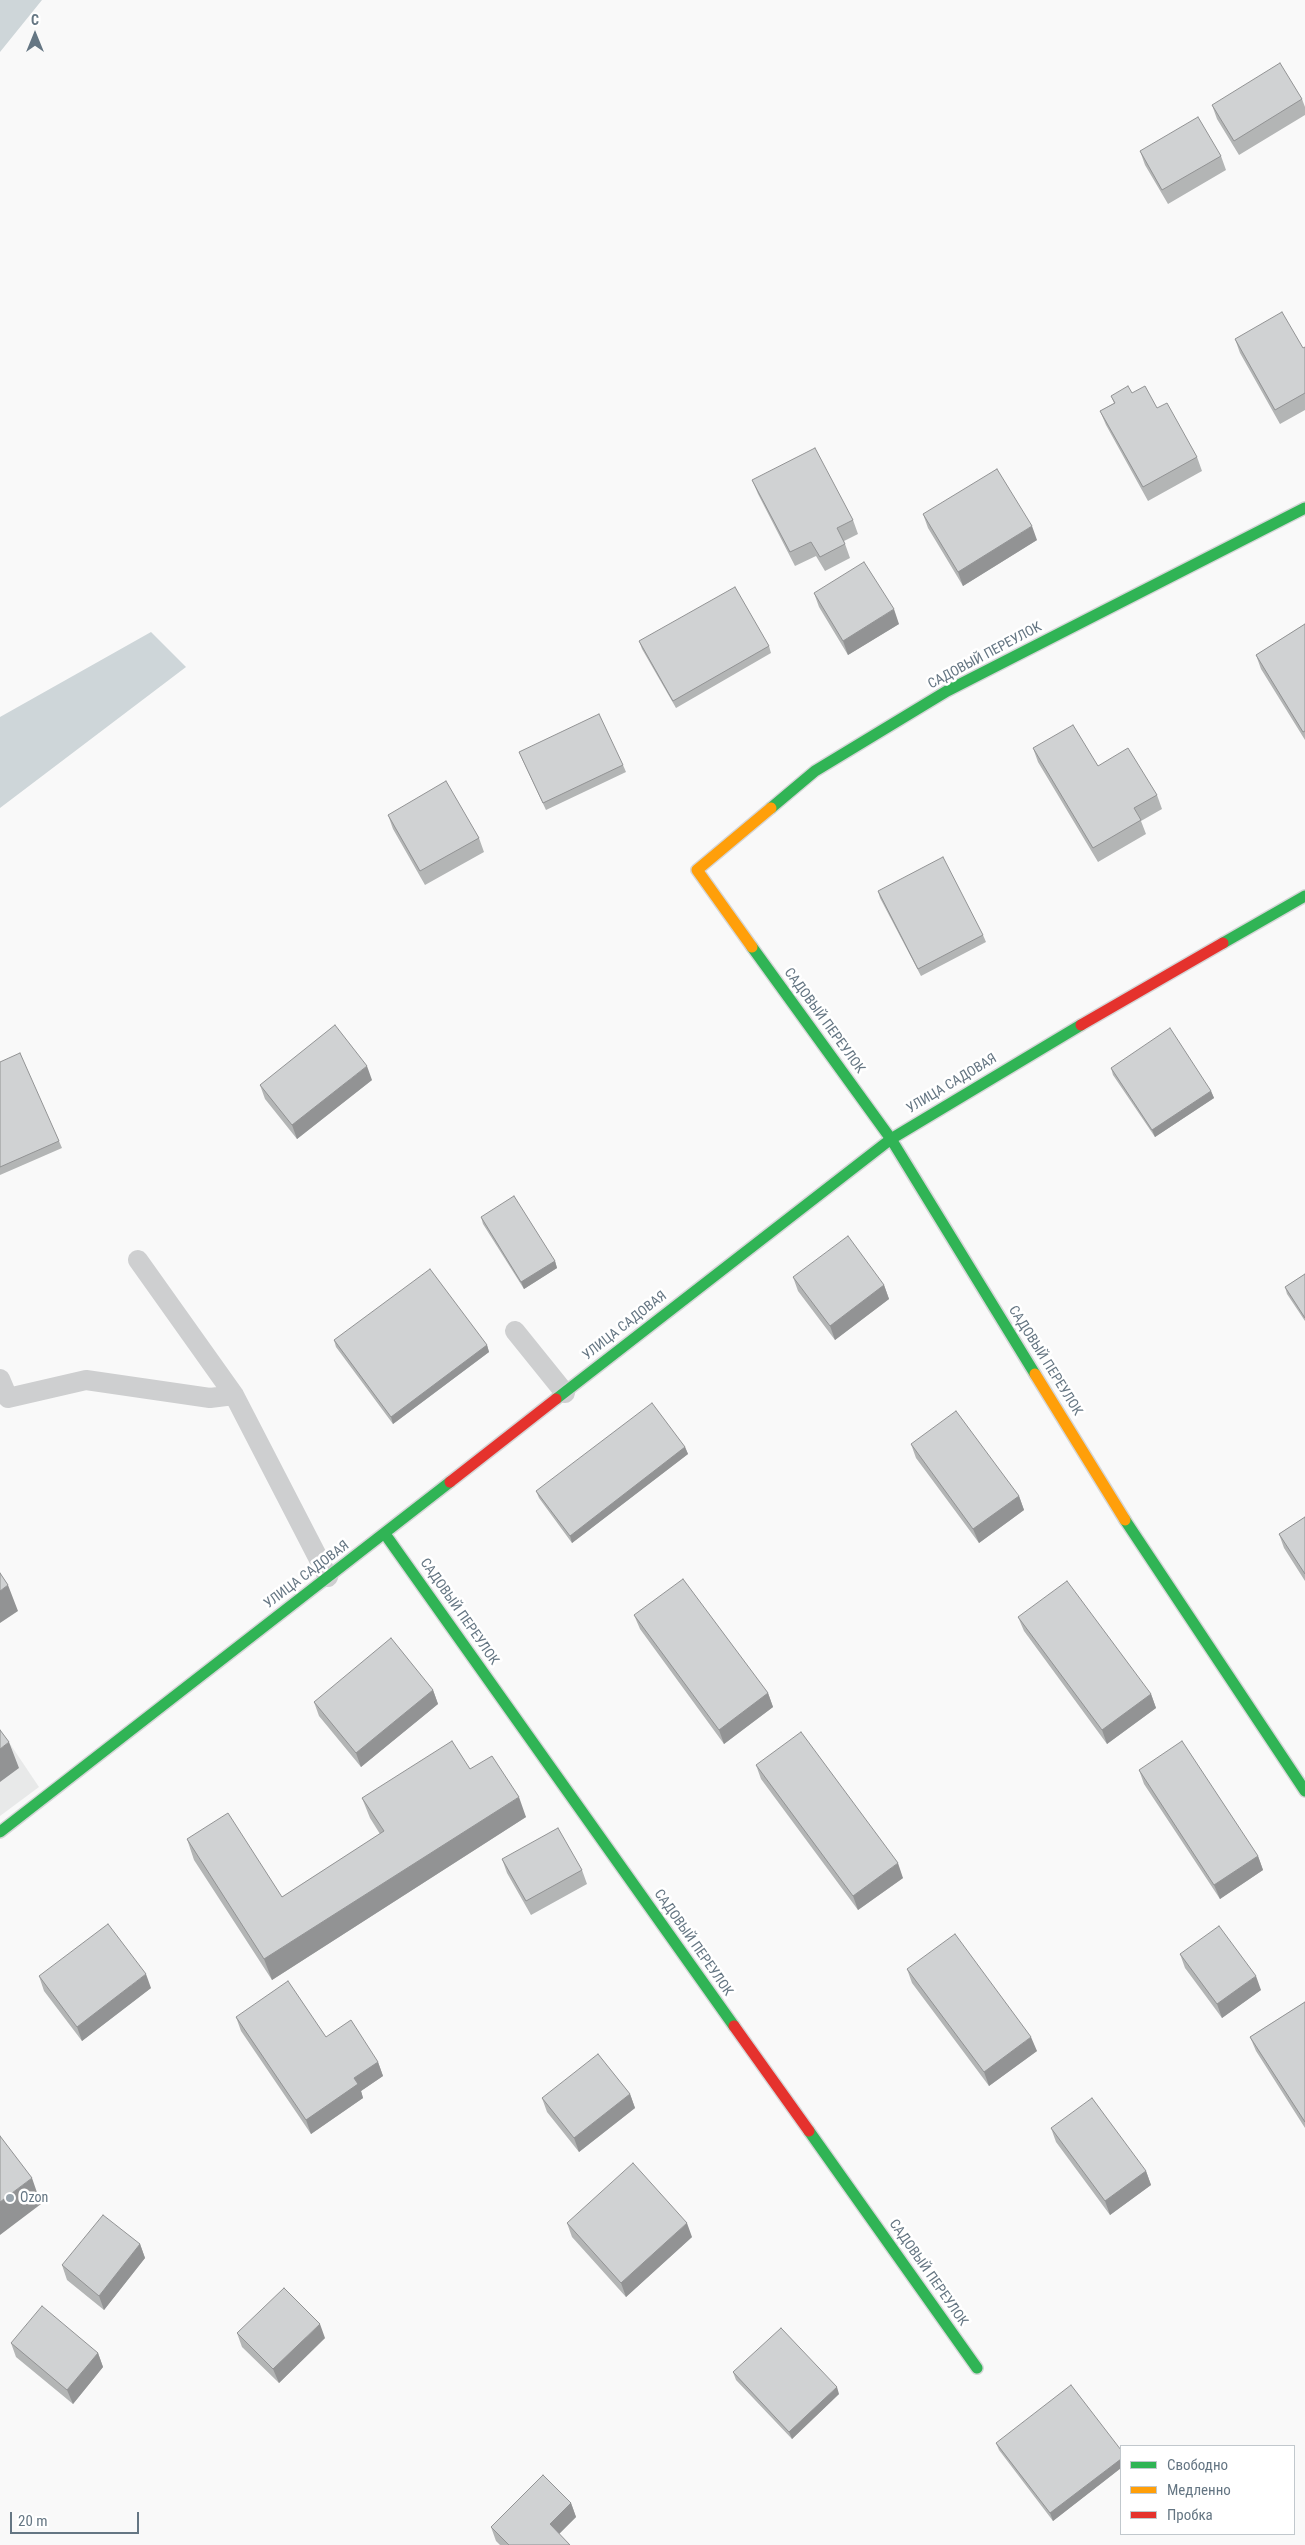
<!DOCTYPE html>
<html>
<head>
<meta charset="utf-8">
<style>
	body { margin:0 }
	#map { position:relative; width:1305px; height:2545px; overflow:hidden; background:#f9f9f9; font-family:"Roboto Condensed",sans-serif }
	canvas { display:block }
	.legend { position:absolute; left:1120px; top:2445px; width:175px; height:90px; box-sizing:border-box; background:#fff; border:1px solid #c1c8cd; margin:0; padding:6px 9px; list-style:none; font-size:15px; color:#657683 }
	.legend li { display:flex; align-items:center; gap:10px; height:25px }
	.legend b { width:25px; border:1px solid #c1c8cd }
	.north { position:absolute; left:10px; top:10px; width:50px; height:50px; -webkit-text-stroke:4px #fff; paint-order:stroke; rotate:0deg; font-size:14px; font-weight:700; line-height:20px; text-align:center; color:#657683 }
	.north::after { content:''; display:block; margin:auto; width:18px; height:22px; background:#657683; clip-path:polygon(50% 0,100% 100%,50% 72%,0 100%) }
	.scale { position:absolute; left:10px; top:2512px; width:129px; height:22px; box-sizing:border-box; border:2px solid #657683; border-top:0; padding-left:6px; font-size:15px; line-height:18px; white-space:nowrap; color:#657683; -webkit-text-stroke:4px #fff; paint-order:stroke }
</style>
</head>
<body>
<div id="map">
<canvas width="1305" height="2545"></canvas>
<ul class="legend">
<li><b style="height:6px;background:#30b455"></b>Свободно</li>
<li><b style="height:6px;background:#ff9f0a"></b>Медленно</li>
<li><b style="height:6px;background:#e5322d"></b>Пробка</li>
</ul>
<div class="north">С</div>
<div class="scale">20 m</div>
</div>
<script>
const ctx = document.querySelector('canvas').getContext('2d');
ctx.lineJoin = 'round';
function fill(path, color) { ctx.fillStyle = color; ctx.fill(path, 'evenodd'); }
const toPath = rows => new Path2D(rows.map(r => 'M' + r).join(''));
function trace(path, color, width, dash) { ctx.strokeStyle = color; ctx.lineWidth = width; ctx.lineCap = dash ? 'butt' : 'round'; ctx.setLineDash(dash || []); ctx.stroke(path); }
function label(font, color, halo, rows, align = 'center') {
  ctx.font = font + ' "Roboto Condensed",sans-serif'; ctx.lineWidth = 5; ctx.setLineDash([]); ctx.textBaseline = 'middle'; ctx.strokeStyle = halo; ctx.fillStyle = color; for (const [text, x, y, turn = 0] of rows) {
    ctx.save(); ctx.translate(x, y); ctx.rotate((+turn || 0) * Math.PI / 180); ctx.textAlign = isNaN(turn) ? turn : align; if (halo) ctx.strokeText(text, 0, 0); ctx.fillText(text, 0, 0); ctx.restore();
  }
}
fill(toPath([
	[0,1729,39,1787,0,1816]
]), '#e8e9e9');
fill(toPath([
	[0,0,42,0,0,52],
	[151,632,186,667,0,808,0,717]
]), '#ced6d9');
const fast = toPath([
	[771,808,815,771,947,691,1305,508],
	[1223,943,1305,896],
	[752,947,891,1139,1035,1374],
	[556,1399,891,1139,1081,1025],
	[1125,1520,1305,1791],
	[385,1534,734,2026],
	[0,1832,450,1482],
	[809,2131,977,2368]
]);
const slow = toPath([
	[752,947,697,870,771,808],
	[1035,1374,1125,1520]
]);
const jam = toPath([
	[1081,1025,1223,943],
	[450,1482,556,1399],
	[734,2026,809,2131]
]);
trace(fast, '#d5d6d7', 14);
trace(slow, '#d5d6d7', 14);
trace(jam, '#d5d6d7', 14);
trace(toPath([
	[138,1260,234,1395,328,1577],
	[515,1331,565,1393],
	[0,1379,8,1398,86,1380,210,1398,234,1395]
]), '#cecfd0', 20);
trace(fast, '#30b455', 11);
trace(slow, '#ff9f0a', 11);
trace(jam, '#e5322d', 11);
fill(toPath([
	[1302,99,1305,107,1305,115,1239,155,1217,119,1212,105],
	[1140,151,1221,156,1226,170,1168,204,1145,165],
	[1235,339,1303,348,1305,347,1305,410,1280,424,1240,353],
	[1132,393,1157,408,1197,457,1202,471,1148,501,1106,425,1100,411,1114,403,1111,396],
	[752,480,853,520,858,534,844,541,850,558,825,571,816,556,795,566,758,494],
	[923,514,1037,540,963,586,928,528],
	[814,593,899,624,848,655,819,607],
	[1305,624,1305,740,1261,669,1256,655],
	[639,641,769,646,771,653,676,708,642,649],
	[1033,748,1098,766,1157,795,1162,809,1141,821,1146,834,1098,862,1038,762],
	[519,752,623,765,626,772,546,810,522,759],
	[388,815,479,838,484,852,425,885,393,829],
	[878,891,983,935,986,942,921,976,880,898],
	[0,1062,59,1141,62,1148,0,1175],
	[1111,1068,1211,1091,1214,1098,1155,1137,1113,1075],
	[372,1080,297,1139,265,1099,260,1085],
	[481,1217,555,1261,557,1268,524,1289,483,1224],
	[1305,1274,1305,1321,1287,1294,1285,1287],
	[793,1277,884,1285,889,1299,835,1340,798,1291],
	[334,1340,487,1345,489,1352,393,1424,336,1347],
	[911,1444,1019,1496,1024,1510,979,1543,916,1458],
	[685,1447,688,1454,572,1543,539,1498,536,1491],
	[1305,1517,1305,1581,1284,1548,1279,1534],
	[634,1615,768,1693,773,1707,724,1744,640,1629],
	[1018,1617,1151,1694,1156,1708,1107,1744,1024,1631],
	[433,1690,438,1704,361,1767,319,1716,314,1702],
	[756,1765,903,1878,858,1910,761,1779],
	[470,1769,526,1817,272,1980,194,1860,187,1839,282,1897,380,1834,370,1818,362,1798],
	[1139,1770,1258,1856,1263,1870,1220,1899,1144,1784],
	[502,1859,582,1870,587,1884,531,1915,507,1873],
	[1180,1954,1261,1990,1222,2018,1185,1968],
	[907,1969,1037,2051,989,2086,912,1983],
	[39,1976,151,1988,82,2041,44,1991],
	[1305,2002,1305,2128,1256,2051,1250,2037],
	[236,2017,326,2037,378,2062,383,2076,361,2091,363,2098,311,2134,241,2031],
	[630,2094,635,2108,579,2152,547,2112,542,2098],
	[1051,2128,1146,2171,1151,2185,1110,2215,1056,2142],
	[567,2223,692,2237,626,2297,572,2237],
	[140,2244,145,2258,104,2310,67,2280,62,2265],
	[237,2333,325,2338,279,2383,242,2347],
	[11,2343,98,2353,103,2367,73,2404,16,2357],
	[733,2372,839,2394,792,2439,736,2380],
	[996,2443,1121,2450,1121,2468,1053,2521,999,2450],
	[571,2503,576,2517,559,2534,570,2545,500,2545,496,2541,491,2527]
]), '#b3b5b5');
fill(toPath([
	[1032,526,1037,540,963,586,958,572],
	[894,609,899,624,848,655,843,641],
	[367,1066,372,1080,297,1139,292,1125],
	[1211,1091,1214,1098,1155,1137,1152,1130],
	[555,1261,557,1268,524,1289,521,1282],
	[884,1285,889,1299,835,1340,830,1326],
	[487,1345,489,1352,393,1424,391,1417],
	[685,1447,688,1454,572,1543,570,1536],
	[1019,1496,1024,1510,979,1543,973,1529],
	[8,1585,18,1611,0,1623,0,1591],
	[433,1690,438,1704,361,1767,356,1753],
	[768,1693,773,1707,724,1744,719,1730],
	[1151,1694,1156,1708,1107,1744,1102,1730],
	[9,1742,19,1768,0,1782,0,1749],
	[519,1797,526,1817,272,1980,264,1959],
	[1258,1856,1263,1870,1220,1899,1214,1885],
	[898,1863,903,1878,858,1910,853,1896],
	[146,1974,151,1988,82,2041,77,2027],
	[1256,1976,1261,1990,1222,2018,1217,2004],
	[1031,2037,1037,2051,989,2086,984,2072],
	[378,2062,383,2076,361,2091,363,2098,311,2134,306,2120,354,2078],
	[630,2094,635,2108,579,2152,574,2138],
	[1146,2171,1151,2185,1110,2215,1105,2201],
	[32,2178,41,2204,0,2235,0,2202],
	[687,2223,692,2237,626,2297,621,2283],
	[140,2244,145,2258,104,2310,99,2296],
	[320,2324,325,2338,279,2383,273,2369],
	[98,2353,103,2367,73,2404,67,2390],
	[837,2387,839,2394,792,2439,789,2432],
	[1121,2459,1121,2468,1053,2521,1050,2513],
	[571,2503,576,2517,555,2538,550,2524]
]), '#929394');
const building = toPath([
	[1280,63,1302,99,1234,141,1212,105,1280,63],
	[1198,117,1221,156,1162,190,1140,151,1198,117],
	[1282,312,1303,348,1305,347,1305,393,1275,410,1235,339,1282,312],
	[1128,386,1132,393,1145,386,1157,408,1167,403,1197,457,1143,487,1100,411,1115,403,1111,396,1128,386],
	[815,448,853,520,837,528,845,544,820,557,811,542,790,552,752,480,815,448],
	[997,469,1032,526,958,572,923,514,997,469],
	[864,562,894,609,843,641,814,593,864,562],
	[735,587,769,646,673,701,639,641,735,587],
	[1305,624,1305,731,1303,732,1256,655,1305,624],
	[599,714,623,765,543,803,519,752,599,714],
	[1073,725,1098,766,1128,748,1157,795,1134,808,1141,820,1093,848,1033,748,1073,725],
	[446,781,479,838,420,871,388,815,446,781],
	[943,857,983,935,918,969,878,891,943,857],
	[335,1025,367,1066,292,1125,260,1085,335,1025],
	[1170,1028,1211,1091,1152,1130,1111,1068,1170,1028],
	[20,1053,59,1141,0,1167,0,1062,20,1053],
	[514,1196,555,1261,521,1282,481,1217,514,1196],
	[848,1236,884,1285,830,1326,793,1277,848,1236],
	[430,1269,487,1345,391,1417,334,1340,430,1269],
	[1305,1274,1305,1318,1285,1287,1305,1274],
	[652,1403,685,1447,570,1536,536,1491,652,1403],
	[956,1411,1019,1496,973,1529,911,1444,956,1411],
	[1305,1517,1305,1574,1279,1534,1305,1517],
	[0,1573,8,1585,0,1591,0,1573],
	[683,1579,768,1693,719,1730,634,1615,683,1579],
	[1067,1581,1151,1694,1102,1730,1018,1617,1067,1581],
	[391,1638,433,1690,356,1753,314,1702,391,1638],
	[0,1730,9,1742,0,1749,0,1730],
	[801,1732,898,1863,853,1896,756,1765,801,1732],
	[452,1741,470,1769,492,1756,519,1797,264,1959,187,1839,228,1813,282,1897,384,1831,362,1798,452,1741],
	[1182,1741,1258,1856,1214,1885,1139,1770,1182,1741],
	[558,1828,582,1870,526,1901,502,1859,558,1828],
	[108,1924,146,1974,77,2027,39,1976,108,1924],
	[1219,1926,1256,1976,1217,2004,1180,1954,1219,1926],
	[955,1934,1031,2037,984,2072,907,1969,955,1934],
	[288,1981,326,2037,351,2020,378,2062,354,2078,358,2084,306,2120,236,2017,288,1981],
	[1305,2002,1305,2122,1250,2037,1305,2002],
	[598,2054,630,2094,574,2138,542,2098,598,2054],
	[1092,2098,1146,2171,1105,2201,1051,2128,1092,2098],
	[0,2136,32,2178,0,2202,0,2136],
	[633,2163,687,2223,621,2283,567,2223,633,2163],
	[103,2215,140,2244,99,2296,62,2265,103,2215],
	[284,2288,320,2324,273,2369,237,2333,284,2288],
	[42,2306,98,2353,67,2390,11,2343,42,2306],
	[781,2328,837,2387,789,2432,733,2372,781,2328],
	[1071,2385,1121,2450,1121,2459,1050,2513,996,2443,1071,2385],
	[543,2475,571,2503,550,2524,570,2545,509,2545,491,2527,543,2475]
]);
fill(building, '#d0d2d3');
trace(building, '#929394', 1);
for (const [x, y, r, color] of [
	[10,2198,5,"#99a4ac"]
]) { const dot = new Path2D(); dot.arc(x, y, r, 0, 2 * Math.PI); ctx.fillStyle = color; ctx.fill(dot); trace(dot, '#fff', 2); }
label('14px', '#657683', '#fff', [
	["САДОВЫЙ ПЕРЕУЛОК",985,656,-28],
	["САДОВЫЙ ПЕРЕУЛОК",824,1021,54],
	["УЛИЦА САДОВАЯ",952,1084,-31],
	["УЛИЦА САДОВАЯ",625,1326,-38],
	["САДОВЫЙ ПЕРЕУЛОК",1045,1361,58],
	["УЛИЦА САДОВАЯ",307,1575,-37],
	["САДОВЫЙ ПЕРЕУЛОК",459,1612,55],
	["САДОВЫЙ ПЕРЕУЛОК",693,1943,55],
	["САДОВЫЙ ПЕРЕУЛОК",928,2273,55]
]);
label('14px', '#657683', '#fff', [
	["Ozon",20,2198]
], 'left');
</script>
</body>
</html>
